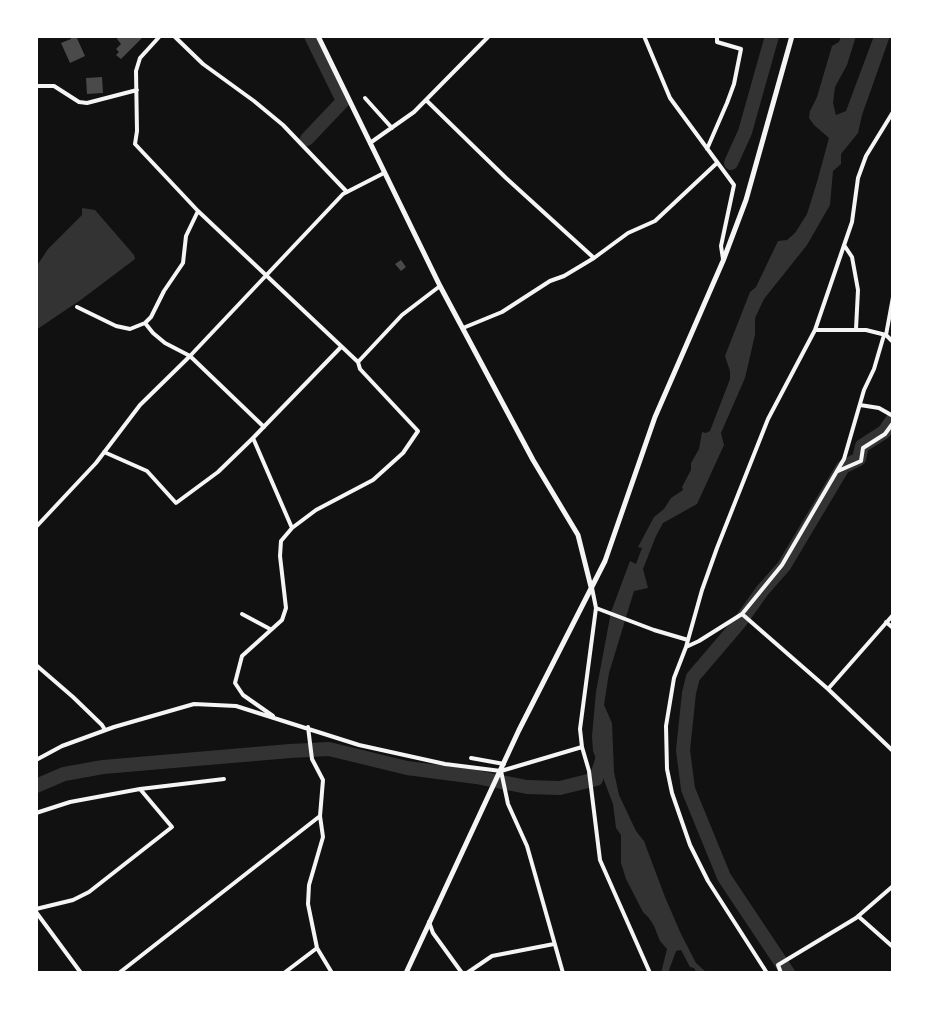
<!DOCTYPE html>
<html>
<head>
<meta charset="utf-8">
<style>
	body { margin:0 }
	#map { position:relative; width:929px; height:1009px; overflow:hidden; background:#111; font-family:"Varela Round",sans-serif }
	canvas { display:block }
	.frame { position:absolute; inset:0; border:38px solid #fff; pointer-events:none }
</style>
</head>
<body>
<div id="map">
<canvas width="929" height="1009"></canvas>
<div class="frame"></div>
</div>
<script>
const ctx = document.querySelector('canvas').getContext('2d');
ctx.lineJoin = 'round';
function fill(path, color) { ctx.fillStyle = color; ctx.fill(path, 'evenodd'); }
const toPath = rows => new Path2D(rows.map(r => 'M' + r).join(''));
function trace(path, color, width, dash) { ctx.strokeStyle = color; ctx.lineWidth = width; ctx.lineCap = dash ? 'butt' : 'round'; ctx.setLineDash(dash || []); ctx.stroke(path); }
fill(toPath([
	[841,36,856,36,847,65,835,87,833,103,836,115,846,111,874,36,890,36,862,115,858,133,841,154,841,164,833,171,830,205,807,245,764,299,755,318,755,335,745,378,721,433,724,445,697,504,663,523,656,536,643,569,648,588,634,591,609,673,604,705,612,723,614,772,619,795,636,831,644,841,665,897,681,934,696,963,707,973,697,973,694,968,690,967,681,950,676,951,668,973,661,973,667,949,660,941,654,926,649,918,643,912,626,879,621,863,621,835,616,828,613,804,593,751,592,736,596,692,611,612,630,561,636,564,642,548,638,547,654,517,664,509,671,498,683,490,682,487,691,470,691,463,699,449,702,432,706,433,710,431,730,379,730,371,725,356,750,292,756,287,778,241,787,240,795,233,807,214,817,182,829,138,814,125,809,118,810,111,817,97,832,46,839,42],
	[82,208,95,210,134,255,135,259,82,299,36,330,36,267,48,249,82,215]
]), '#333');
trace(toPath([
	[307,139,343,101,311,36],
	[731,163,745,132,772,36],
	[36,786,64,774,103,767,290,751,329,749,407,768,476,777,527,787,560,788,596,779,605,751],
	[788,973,724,877,688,789,683,750,689,693,693,677,740,622,762,591,784,566,843,467,859,459,862,446,884,432,893,419]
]), '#333', 14);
fill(toPath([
	[70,36,76,36,85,56,70,63,61,43,71,39],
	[120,36,143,37,121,59,116,55,119,52,116,49,121,44,117,39],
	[102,77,103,93,87,94,86,78],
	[401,260,406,267,401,271,395,264]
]), '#4a4a4a');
trace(toPath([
	[160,36,140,58,136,71,137,131,135,144,198,211,358,362,360,369,418,431,403,453,373,480,316,510,292,528,281,541,280,556,286,608,282,620,242,656,235,683,243,695,273,716],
	[174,36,203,64,254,101,283,125,347,192],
	[644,36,670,98,734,185,721,246,723,259],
	[36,86,54,86,79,102,87,103,137,90],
	[365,98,392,128],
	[426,100,506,178,594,258],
	[370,143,414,112,489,36],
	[707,149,727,103,734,84,741,49,717,42,717,36],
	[844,245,852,257,858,290,856,329],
	[77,307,116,326,130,329,145,323,151,317,164,291,183,263,186,236,198,211],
	[145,323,153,333,165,343,190,356,264,427],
	[463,328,502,312,550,281,564,276,594,258,628,233,655,221,717,163],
	[815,330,866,330,886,335,893,342],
	[886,335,893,297],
	[358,362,402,315,440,286],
	[860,405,879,408,893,416],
	[104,452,147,471,176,503,218,472,253,438],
	[838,471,861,461,863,448,885,434,893,423],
	[36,527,96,463,140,405,190,356,343,194,384,173],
	[292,528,253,438,341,347],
	[592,588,596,608,580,729,582,747,589,771,600,860,650,973],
	[596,608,654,630,688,640],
	[242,614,270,629],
	[742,614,828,689,893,751],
	[886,622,893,628],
	[686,647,699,641,742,614,782,565,844,459,864,390,874,369,884,335],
	[36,665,73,697,102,725,105,730],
	[828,689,893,615],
	[308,727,312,759,323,780,320,816,323,837,309,885,308,904,317,948,332,973],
	[471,758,504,764],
	[36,760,62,746,114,727,194,704,236,706,359,745,445,764,501,771,582,747],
	[501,771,508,804,527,846,563,973],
	[36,813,70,802,140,789,224,779],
	[36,909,73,900,89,892,172,827,140,789],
	[36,912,81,973],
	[858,916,893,947],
	[429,922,433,933,462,973],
	[119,973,320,816],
	[284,973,317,948],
	[467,973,492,956,554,944],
	[767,973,708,881,690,845,672,793,667,769,666,726,674,678,686,647,702,590,717,548,768,419,815,330,852,222,858,178,866,156,893,112],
	[781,973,778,965,856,918,893,886]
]), '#f5f5f5', 4);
trace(toPath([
	[318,36,440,286,533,460,578,535,591,587],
	[406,973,519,730,605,561,655,417,723,261,746,200,792,36]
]), '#f5f5f5', 5);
</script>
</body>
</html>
